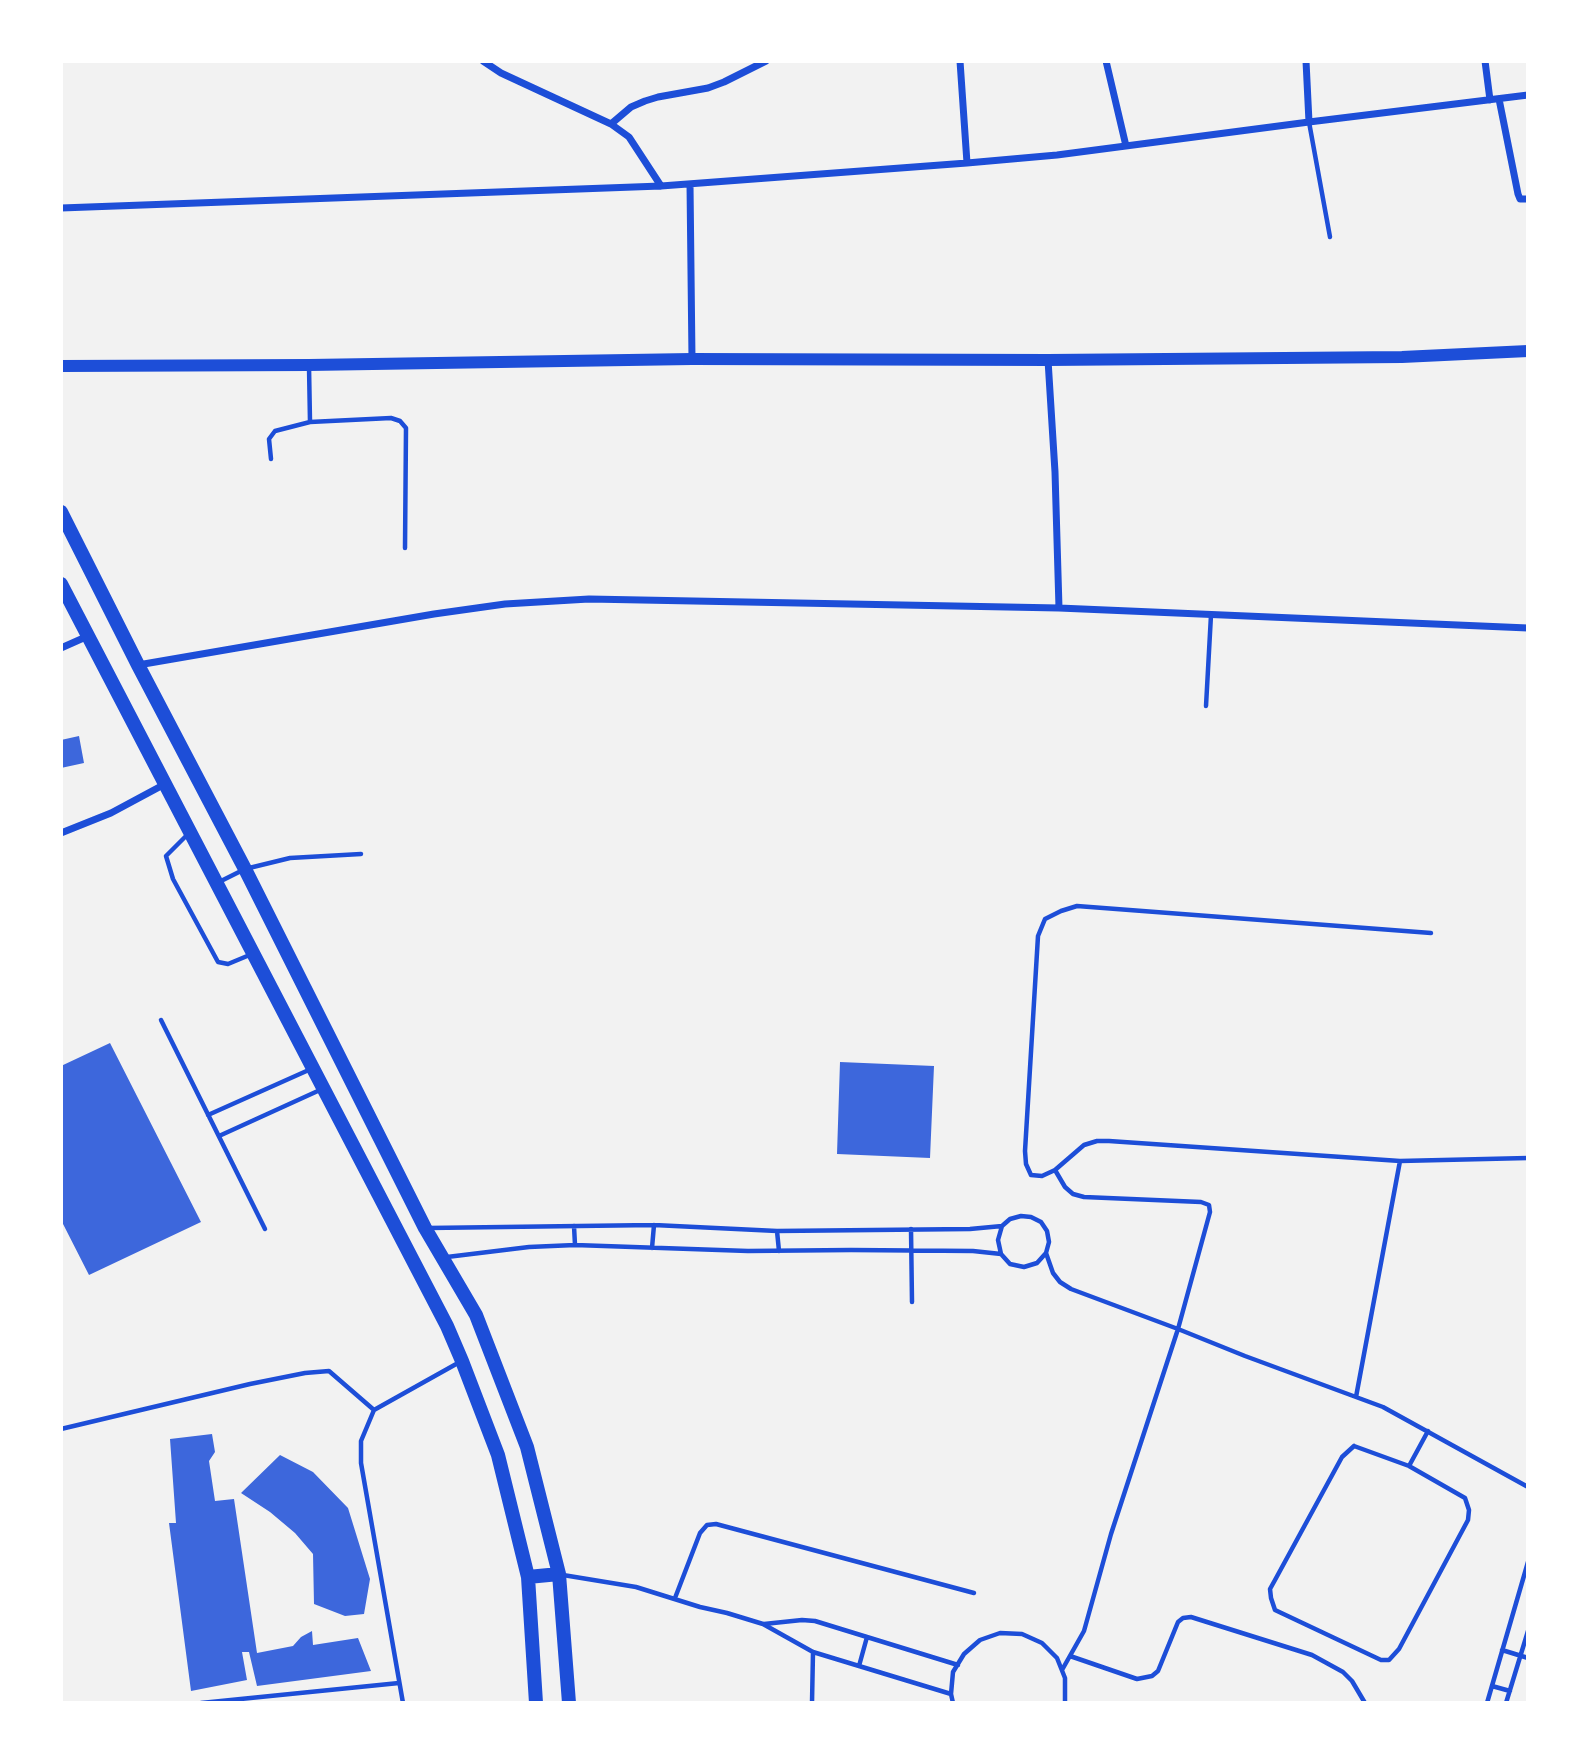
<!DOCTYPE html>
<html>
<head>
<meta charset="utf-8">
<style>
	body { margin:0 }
	#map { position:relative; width:1589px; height:1764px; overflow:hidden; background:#f2f2f2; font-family:Spectral,serif }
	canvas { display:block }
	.frame { position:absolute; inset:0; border:63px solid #fff; pointer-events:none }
</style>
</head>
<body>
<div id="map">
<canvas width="1589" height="1764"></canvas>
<div class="frame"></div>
</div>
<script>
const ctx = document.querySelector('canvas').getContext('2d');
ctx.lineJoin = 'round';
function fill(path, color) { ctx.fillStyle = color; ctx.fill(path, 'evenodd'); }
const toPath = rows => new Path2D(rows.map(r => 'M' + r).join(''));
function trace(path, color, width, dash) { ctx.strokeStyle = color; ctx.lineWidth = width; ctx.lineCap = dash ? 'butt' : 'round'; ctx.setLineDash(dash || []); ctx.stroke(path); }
fill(toPath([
	[79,736,84,763,61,768,61,740],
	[110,1043,201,1222,89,1275,61,1220,61,1066],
	[840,1062,934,1066,930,1158,837,1154],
	[212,1434,215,1452,209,1461,215,1501,234,1499,257,1653,293,1646,301,1637,312,1631,313,1645,358,1638,371,1671,257,1686,249,1652,242,1652,247,1680,191,1691,169,1523,176,1523,170,1439],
	[280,1455,313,1472,348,1508,370,1579,364,1614,345,1616,314,1604,313,1554,295,1533,270,1512,241,1493]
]), '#3d67dc');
trace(toPath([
	[1309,122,1330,237],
	[309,366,310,422,391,418,400,421,406,428,405,548],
	[271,459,269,439,275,431,310,422],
	[1206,706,1211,615],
	[189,833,166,856,173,879,218,962,228,964,252,954],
	[219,882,245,869,290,858,361,854],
	[1431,933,1077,906,1061,911,1045,919,1038,936,1025,1151,1026,1164,1031,1175,1042,1176,1055,1170,1084,1145,1097,1141,1109,1141,1400,1161,1528,1158],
	[161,1020,265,1229],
	[208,1115,311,1069],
	[219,1136,320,1090],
	[1055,1170,1065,1187,1073,1194,1084,1197,1201,1202,1209,1205,1210,1212,1178,1329,1111,1534,1084,1631,1062,1670],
	[574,1226,575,1245],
	[428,1228,654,1225,777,1231,970,1229,1002,1226,1010,1219,1021,1216,1031,1217,1041,1222,1047,1231,1049,1242,1046,1253,1037,1263,1024,1267,1010,1264,1001,1254,998,1240,1002,1226],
	[911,1229,912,1302],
	[777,1231,779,1251],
	[652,1248,654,1225],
	[1046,1253,1053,1273,1060,1282,1071,1289,1178,1329,1245,1356,1383,1407,1528,1487],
	[447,1257,529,1247,575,1245,748,1251,851,1250,973,1251,1001,1254],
	[1356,1397,1400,1161],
	[61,1429,250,1384,305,1373,329,1371,374,1410],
	[1354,1446,1409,1466,1465,1498,1469,1510,1468,1520,1399,1649,1389,1660,1381,1660,1275,1610,1271,1598,1270,1589,1275,1580,1342,1457,1354,1446],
	[1409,1466,1428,1431],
	[563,1575,636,1587,700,1607,727,1613,763,1624,813,1652,951,1694],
	[675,1598,700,1533,707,1525,716,1524,974,1593],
	[764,1624,802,1620,815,1621,958,1665],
	[1502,1650,1528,1658],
	[1070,1656,1137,1679,1152,1676,1158,1671,1178,1622,1183,1618,1191,1617,1312,1655,1343,1672,1352,1681,1365,1703],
	[859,1666,867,1637],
	[1492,1686,1510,1691],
	[201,1703,399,1683],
	[403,1703,361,1463,361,1441,374,1410,458,1363],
	[812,1703,813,1652],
	[953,1703,951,1694,953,1672,964,1654,980,1640,1000,1633,1022,1634,1042,1643,1057,1658,1065,1678,1065,1703],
	[1487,1703,1528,1562],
	[1506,1703,1528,1631]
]), '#1d4ed8', 4.5);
trace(toPath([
	[483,61,501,73,611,124,629,137,661,186],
	[960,61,967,163],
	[1106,61,1126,146],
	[1306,61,1309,122],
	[1485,61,1490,100],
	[1499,99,1518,194,1520,199,1528,199],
	[611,124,631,107,645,101,658,97,708,88,724,82,766,61],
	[690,184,692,359],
	[61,208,661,186,967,163,1057,155,1309,122,1528,95],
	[1048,360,1055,472,1059,608],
	[61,648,88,636],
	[138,665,434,614,505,604,589,599,1059,608,1528,628],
	[61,833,111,813,165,784]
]), '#1d4ed8', 7);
trace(toPath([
	[61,366,309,365,692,359,1048,360,1402,357,1528,351]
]), '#1d4ed8', 12);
trace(toPath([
	[61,512,138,665,245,869,425,1228,476,1315,527,1447,559,1574,569,1703],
	[61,584,447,1326,462,1361,498,1455,528,1577,536,1703],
	[528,1577,559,1574]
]), '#1d4ed8', 14);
</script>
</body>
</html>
